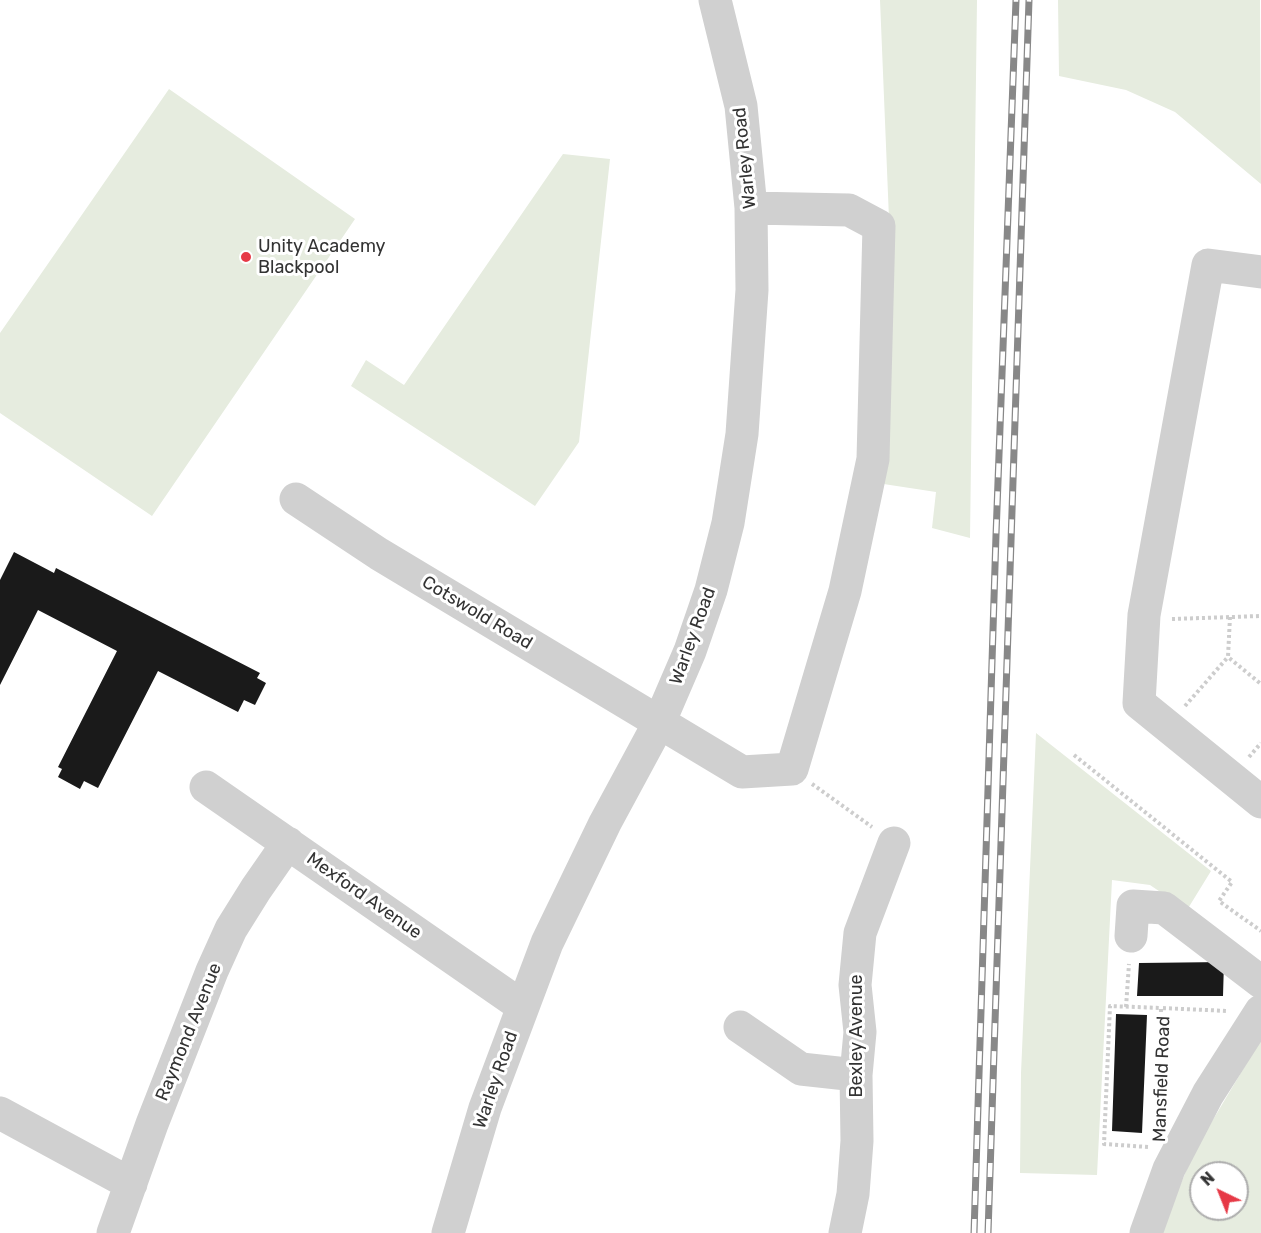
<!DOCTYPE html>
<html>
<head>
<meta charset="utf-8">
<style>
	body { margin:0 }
	#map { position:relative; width:1261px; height:1233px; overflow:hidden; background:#fff; font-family:Rubik,sans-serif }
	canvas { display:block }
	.north { position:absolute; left:1189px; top:1161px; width:60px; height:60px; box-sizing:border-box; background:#fff; border:2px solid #adadad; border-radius:50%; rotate:317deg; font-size:16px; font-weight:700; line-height:24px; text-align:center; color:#333 }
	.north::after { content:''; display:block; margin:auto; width:21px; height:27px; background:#e63946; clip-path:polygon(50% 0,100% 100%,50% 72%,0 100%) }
</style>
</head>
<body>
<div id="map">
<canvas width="1261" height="1233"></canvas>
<div class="north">N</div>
</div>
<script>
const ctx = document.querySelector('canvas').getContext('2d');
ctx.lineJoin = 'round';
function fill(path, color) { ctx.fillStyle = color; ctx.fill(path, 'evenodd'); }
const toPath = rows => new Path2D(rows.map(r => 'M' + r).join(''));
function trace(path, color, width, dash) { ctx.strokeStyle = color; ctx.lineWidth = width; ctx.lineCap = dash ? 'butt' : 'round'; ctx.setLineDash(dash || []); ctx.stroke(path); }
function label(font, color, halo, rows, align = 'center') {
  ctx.font = font + ' Rubik,sans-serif'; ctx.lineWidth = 6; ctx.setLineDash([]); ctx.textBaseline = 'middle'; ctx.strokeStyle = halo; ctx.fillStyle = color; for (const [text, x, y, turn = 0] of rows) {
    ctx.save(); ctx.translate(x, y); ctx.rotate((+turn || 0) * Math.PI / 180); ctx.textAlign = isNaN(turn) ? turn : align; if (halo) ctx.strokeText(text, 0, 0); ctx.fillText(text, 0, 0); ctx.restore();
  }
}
fill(toPath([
	[880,0,977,0,970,538,932,528,936,492,877,483,890,243],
	[1058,0,1260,0,1261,184,1175,112,1126,90,1059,76],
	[169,89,355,219,152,516,0,413,0,333],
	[563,154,610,159,579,442,535,506,351,386,366,360,404,385],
	[1036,733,1211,871,1187,910,1150,885,1112,880,1097,1175,1020,1173,1021,1073],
	[1261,1039,1261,1233,1160,1233,1195,1150],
	[1201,1173,1237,1173,1237,1209,1201,1209]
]), '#e6ecdf');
fill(toPath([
	[14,552,54,573,56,568,260,673,257,678,266,683,255,705,244,700,238,712,158,671,98,788,84,781,80,789,58,777,62,769,58,767,117,651,38,610,0,685,0,580],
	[1224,962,1223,996,1137,996,1139,963],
	[1116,1014,1147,1015,1142,1133,1112,1131]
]), '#1a1a1a');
trace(toPath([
	[1230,617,1228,657,1261,684],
	[1172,619,1261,616],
	[1185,706,1228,657],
	[1074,755,1232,882,1219,901,1261,931],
	[1249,757,1261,743],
	[812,784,872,827],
	[1126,1007,1129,964],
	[1159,1126,1161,1008,1228,1011],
	[1148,1147,1104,1144,1110,1006,1161,1008]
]), '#cdcdcd', 4, [3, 3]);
trace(toPath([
	[1261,272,1208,265,1144,615,1139,703,1261,802],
	[296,499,379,554,742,772,792,769,845,591,873,459,879,226,849,210,751,208],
	[206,787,522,1006],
	[1131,936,1133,906,1164,908,1261,982],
	[740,1027,801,1069,856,1075],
	[0,1113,131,1184],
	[113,1233,152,1124,212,971,231,929,256,889,288,843],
	[448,1233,485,1108,547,943,605,823,659,723,690,651,711,590,728,523,742,434,752,290,751,208,741,106,715,0],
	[845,1233,853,1194,857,1141,856,1075,860,1032,855,985,860,933,894,843],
	[1146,1233,1169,1169,1208,1094,1261,1011]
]), '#d0d0d0', 33);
const rail = toPath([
	[974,1233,996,535,1016,0],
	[988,1233,1029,0]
]);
trace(rail, '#888', 7);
trace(rail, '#fff', 4.5, [14]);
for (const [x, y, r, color] of [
	[246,257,6,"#e63946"]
]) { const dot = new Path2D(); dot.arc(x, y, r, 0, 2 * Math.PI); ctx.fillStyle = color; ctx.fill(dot); trace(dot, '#fff', 2); }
label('18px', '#333', '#fff', [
	["Warley Road",745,158,-96],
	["Cotswold Road",477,613,31],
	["Warley Road",693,636,-70],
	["Mexford Avenue",364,896,35],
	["Raymond Avenue",189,1032,-68],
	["Bexley Avenue",857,1036,-90],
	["Mansfield Road",1162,1079,-88],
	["Warley Road",496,1080,-71]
]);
label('18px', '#333', '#fff', [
	["Unity Academy",258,247],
	["Blackpool",258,268]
], 'left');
</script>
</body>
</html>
